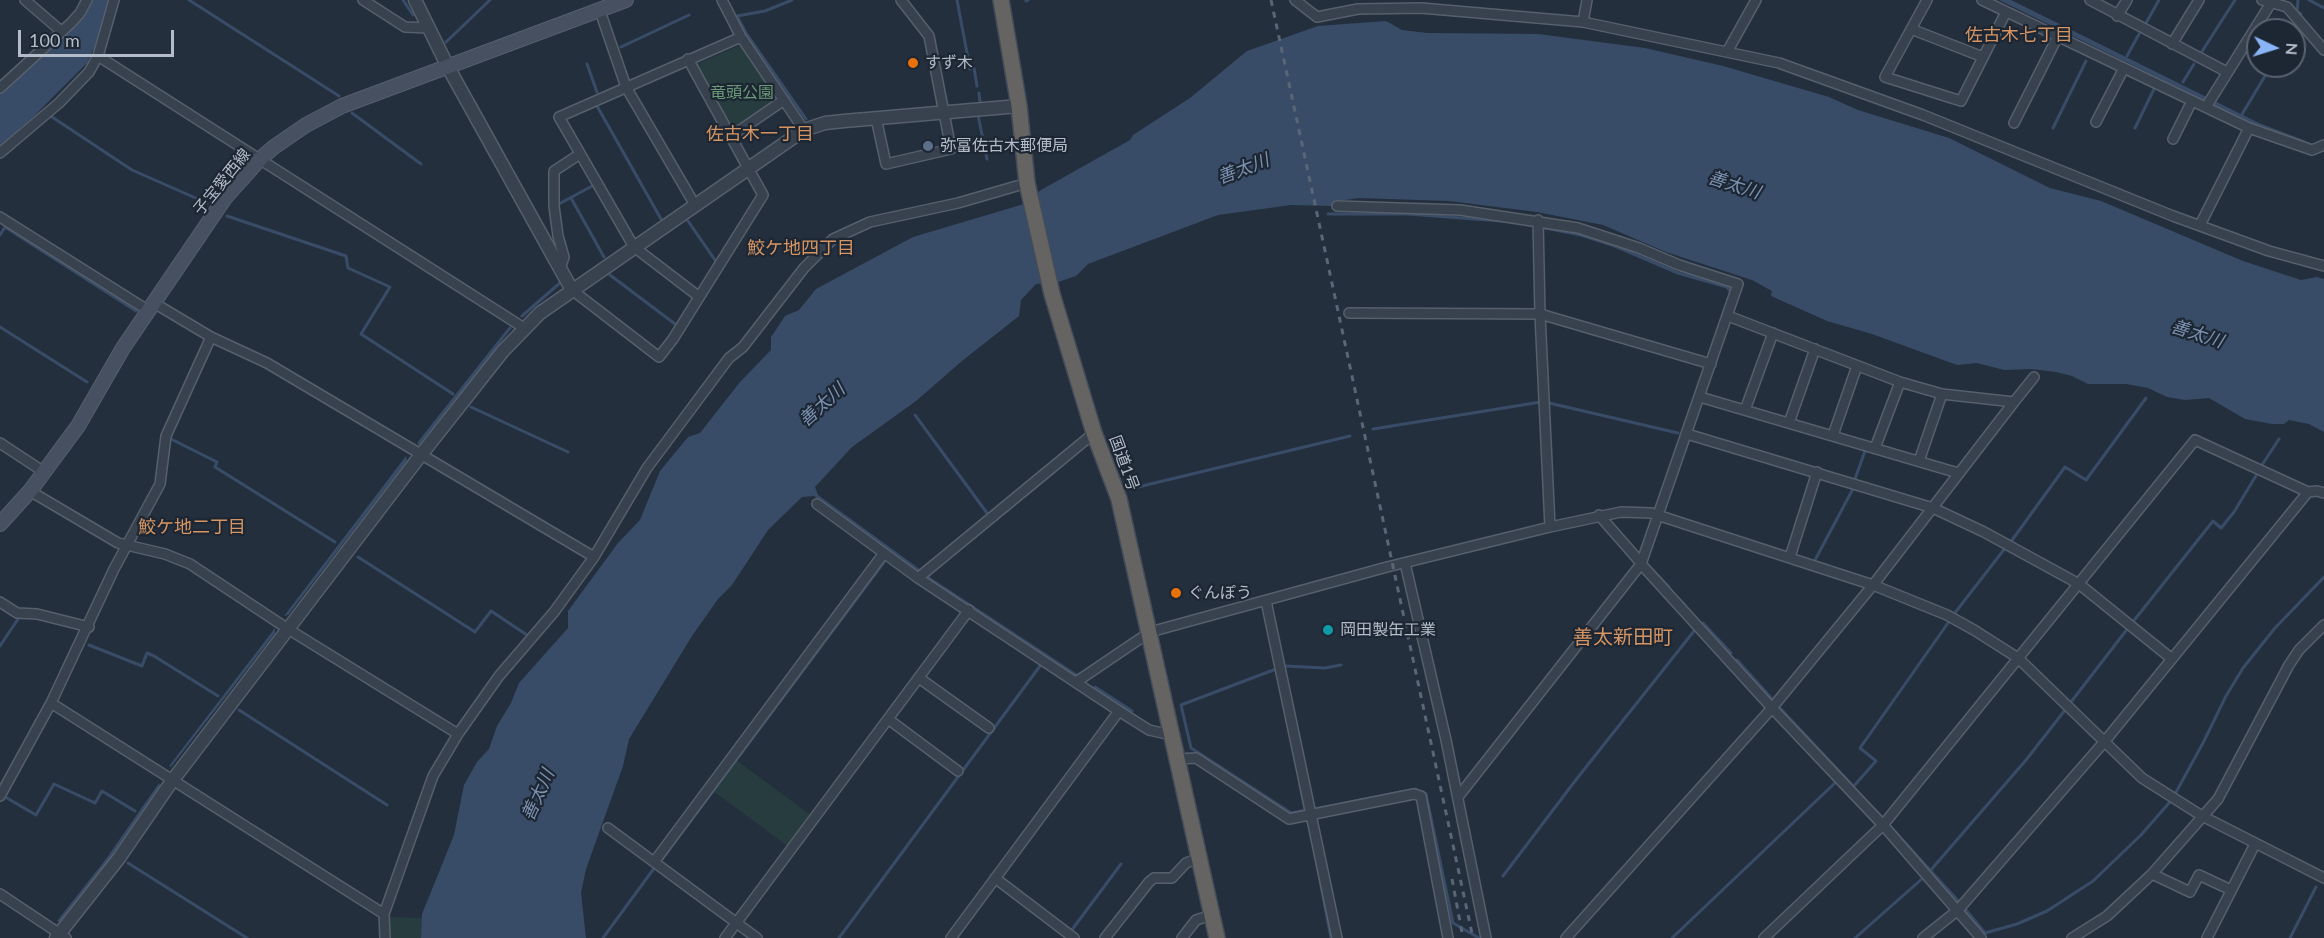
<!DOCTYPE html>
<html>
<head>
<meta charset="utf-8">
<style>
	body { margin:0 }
	#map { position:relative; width:2324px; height:938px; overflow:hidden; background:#242f3e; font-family:Lato,sans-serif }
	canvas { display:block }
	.north { position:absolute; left:2246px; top:18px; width:60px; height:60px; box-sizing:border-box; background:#1d2633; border:2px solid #59626f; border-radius:50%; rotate:94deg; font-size:16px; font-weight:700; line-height:24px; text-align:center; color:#b4bcc9 }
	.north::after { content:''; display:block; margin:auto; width:21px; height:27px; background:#8ab4f8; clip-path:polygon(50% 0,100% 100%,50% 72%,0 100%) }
	.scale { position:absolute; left:18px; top:30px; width:156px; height:27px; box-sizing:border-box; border:3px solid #b4bcc9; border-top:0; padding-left:8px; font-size:18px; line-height:21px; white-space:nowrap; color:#b4bcc9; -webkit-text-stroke:4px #1d2633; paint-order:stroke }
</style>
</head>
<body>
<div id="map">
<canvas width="2324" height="938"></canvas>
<div class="north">N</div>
<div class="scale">100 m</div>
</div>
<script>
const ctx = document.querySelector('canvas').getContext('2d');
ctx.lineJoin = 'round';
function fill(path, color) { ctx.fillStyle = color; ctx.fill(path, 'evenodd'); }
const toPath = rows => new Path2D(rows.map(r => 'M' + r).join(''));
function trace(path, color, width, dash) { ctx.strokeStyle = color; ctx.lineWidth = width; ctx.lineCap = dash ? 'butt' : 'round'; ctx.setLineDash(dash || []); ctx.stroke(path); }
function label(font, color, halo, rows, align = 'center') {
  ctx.font = font + ' Lato,"Noto Sans JP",sans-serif'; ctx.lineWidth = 4.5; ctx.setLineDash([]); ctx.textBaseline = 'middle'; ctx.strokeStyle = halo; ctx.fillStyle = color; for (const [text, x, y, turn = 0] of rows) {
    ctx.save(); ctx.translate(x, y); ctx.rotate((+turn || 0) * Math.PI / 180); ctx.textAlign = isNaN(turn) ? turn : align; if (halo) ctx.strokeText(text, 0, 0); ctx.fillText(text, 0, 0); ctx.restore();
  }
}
fill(toPath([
	[738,46,742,46,779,99,733,132,696,68,697,64],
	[736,760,812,816,789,847,713,791],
	[386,917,422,918,421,938,388,938]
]), '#263c3f');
fill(toPath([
	[93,0,109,0,95,46,87,63,33,117,0,146,0,94,78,23],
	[1999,0,2011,0,2259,123,2306,141,2305,144,2249,122],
	[1386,21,1402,30,1427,33,1538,34,1645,48,1723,66,1829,97,1858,110,1949,138,2050,188,2101,201,2243,261,2301,280,2317,277,2324,279,2324,432,2309,424,2289,420,2284,424,2272,424,2245,419,2209,398,2185,400,2167,397,2148,388,2126,384,2088,384,2072,376,2056,372,2031,369,2004,370,1977,363,1957,365,1872,334,1827,321,1771,296,1772,291,1752,280,1666,252,1603,225,1537,212,1449,201,1359,198,1338,201,1331,206,1291,205,1218,215,1088,264,1076,276,1058,282,1036,284,1021,300,1019,316,962,361,916,401,852,447,815,487,818,495,921,570,918,572,814,496,802,497,768,530,732,585,718,599,692,636,629,739,623,766,586,869,581,893,586,938,421,938,422,914,454,835,464,785,477,762,489,749,497,726,511,703,519,683,568,628,568,611,618,543,640,520,660,471,688,437,700,433,740,382,771,350,771,337,785,316,799,310,816,289,913,237,1024,204,1041,190,1130,140,1133,135,1190,98,1247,51,1318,26],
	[406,456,407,461,288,615,284,616],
	[275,628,275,633,171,767,169,766],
	[159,783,160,786,108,861,60,922,57,921,106,859]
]), '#394c67');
trace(toPath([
	[189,0,339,96],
	[403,0,413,15],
	[792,0,765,11,737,16,746,33,806,119],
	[957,0,970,69,974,68,977,86],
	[2298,0,2297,11,2301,14],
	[2309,0,2324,8],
	[1026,1,1028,0],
	[2146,23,2159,0],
	[2293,30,2295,27],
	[446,42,490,0],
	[621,47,689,15],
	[2201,53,2235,0],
	[2127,56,2139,34],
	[587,64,597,92],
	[2183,82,2194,64],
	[979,93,980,101],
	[597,106,661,219],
	[352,113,421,164],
	[978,115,987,159],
	[2241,116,2271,66],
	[52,117,132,170,207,203],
	[2053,128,2086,61],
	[2135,128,2154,89],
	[571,198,604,257],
	[557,205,594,185],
	[1328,214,1408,214,1501,221],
	[227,216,346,256,348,268,390,287,361,334,453,394],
	[688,221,715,260],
	[1545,228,1581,235,1615,246,1678,273,1727,287,1730,291],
	[0,235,5,227,136,311],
	[610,275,675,324],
	[522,316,561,282],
	[0,327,87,382],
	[1549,403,1678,433],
	[471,407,568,452],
	[915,415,987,513],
	[1373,429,1541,402],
	[171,439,217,462,215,467,335,542],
	[419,443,510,328],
	[2262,465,2279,439],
	[1855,479,1865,451],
	[1138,487,1350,436],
	[2010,543,2065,467,2086,480,2146,398],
	[961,548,1055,471],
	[358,557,475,632,491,611,527,635],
	[1815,560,1854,487],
	[1647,564,1669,587],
	[930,573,927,577,1076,675],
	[1676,596,1685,605],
	[1954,614,2006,547],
	[1703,623,1731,653],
	[2132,623,2213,521,2221,528,2234,512,2257,474],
	[89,645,142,666,147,653,154,656,218,696],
	[0,646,18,619],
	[1737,660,1774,701],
	[1285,666,1325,668,1341,665],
	[1095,687,1132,711],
	[2071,702,2128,628],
	[1779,707,1853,786],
	[239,710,387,805],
	[1296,764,1276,669,1181,705,1191,748,1291,813,1307,810],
	[1300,785,1305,810],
	[1853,787,1876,761,1860,748,1948,623],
	[1426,794,1453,923,1479,938],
	[2175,794,2203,743,2226,696,2243,668,2275,628,2324,577],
	[7,798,36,815,54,784,95,803,102,791,135,811],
	[1315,809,1416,789],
	[1889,825,1960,903],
	[1315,854,1331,938],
	[660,862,884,562],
	[128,863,247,938],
	[1930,871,2026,760,2065,710],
	[1503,876,1575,781,1694,631],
	[1966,910,1985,933,2017,924,2047,911,2093,881,2141,835,2169,803],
	[1071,931,1121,864],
	[603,938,655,867],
	[839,938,1040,666],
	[1672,938,1836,782],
	[1855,938,1923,878],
	[2290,938,2316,887]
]), '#394c67', 3);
const minor = toPath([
	[25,0,61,31],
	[363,0,405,27,429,28],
	[722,0,741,37,804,130],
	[1295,0,1317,17,1358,9,1421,8,1583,22,1779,63,1923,115,2173,216,2269,251,2324,266],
	[1927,0,1885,77,1961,101,2006,12],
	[1982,0,2249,128,2312,150,2324,145],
	[2090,0,2227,72],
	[2262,0,2287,7,2324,50],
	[600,11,626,87,695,205],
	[2117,16,2127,0],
	[1583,22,1587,0],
	[1911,29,1983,57],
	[2172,44,2199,0],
	[1727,52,1756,0],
	[98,56,524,328],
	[0,88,71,23,80,13,87,0],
	[2206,107,2271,3],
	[876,118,886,164,951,149,929,36,901,0],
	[2096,122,2124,68],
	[2014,123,2058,36],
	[730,137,784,100],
	[2173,139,2192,101],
	[0,153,59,103,89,72,98,56,114,0],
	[1337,206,1460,210,1578,228,1639,248,1679,265,1738,284,1641,564,1458,797],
	[0,217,149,311],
	[1538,220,1540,314,1550,527],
	[2200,225,2249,128],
	[560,269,564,257,558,236,554,206,554,171,580,154],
	[572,290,659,357,673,339,763,195,688,59],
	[698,296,634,247,559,117,741,37],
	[154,303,211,337,267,363,594,557],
	[1349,313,1540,314,1711,364],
	[1700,397,1958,473],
	[2014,402,2034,377],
	[1745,410,1773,333],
	[1789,423,1815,349],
	[1687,434,1933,508,1984,532,2079,584,2172,659],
	[1833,435,1857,366],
	[0,443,44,472],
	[1875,448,1900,382],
	[1919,461,1942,394],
	[30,491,118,543,165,554,190,564,288,629,458,734],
	[817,504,918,578,1119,711,1149,730,1171,735],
	[1599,515,1641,563],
	[1790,557,1817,472],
	[1405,563,1446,740,1486,938],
	[1641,564,1772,708,1883,825,1981,938],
	[918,578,1094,433],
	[1266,601,1337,938],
	[0,602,17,613,37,614,89,627],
	[919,678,989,728],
	[1076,682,1150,632,1387,567,1550,527,1621,512,1651,513,1873,585,1947,615,1974,630,2018,658,2142,778,2202,816,2324,878],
	[51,703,384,914],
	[888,719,958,771],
	[1176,759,1196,758,1289,819,1414,794,1421,796,1448,938],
	[0,796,51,703,114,569,160,484,166,436,211,337],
	[608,828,757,938],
	[654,862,884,553],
	[2152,874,2190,892,2199,875,2231,890],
	[995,878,1074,938],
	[0,894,66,938],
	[385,938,384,914,433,776,458,734,499,676,554,612,594,557,647,468,729,358,743,347,804,268,833,239,870,222,958,203,1027,183],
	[725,938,969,610],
	[951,938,1119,711],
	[1105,938,1149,882,1154,878,1172,878,1186,863,1199,858],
	[1182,938,1196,920,1212,915],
	[1566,938,1772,708,1873,585,2014,402,1942,394,1900,382,1728,316],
	[1764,938,1883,825,2195,440,2308,492,2317,491,2324,493],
	[1923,938,1958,910,2105,741,2308,492],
	[2072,938,2107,916,2152,874,2218,799,2289,665,2299,650,2324,625],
	[2207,938,2255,844]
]);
const tertiary = toPath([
	[415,0,448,67,572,290],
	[56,938,119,858,172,781,420,456,503,351,540,313,804,130,825,123,844,121,1019,106]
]);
const secondary = toPath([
	[0,524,30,491,78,426,123,348,225,198,260,159,274,147,306,125,342,106,626,0]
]);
const trunk = toPath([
	[1001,0,1019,106,1027,183,1052,294,1094,433,1119,499,1217,938]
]);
trace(minor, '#565f6c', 12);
trace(tertiary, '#565f6c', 15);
trace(secondary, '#565f6c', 16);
trace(trunk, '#434c59', 18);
trace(minor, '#38414e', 9);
trace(tertiary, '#38414e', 12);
trace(secondary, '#465061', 14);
trace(trunk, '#656462', 15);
trace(toPath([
	[1271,0,1473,938],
	[1452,879,1463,938]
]), '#5a6575', 3, [6, 6]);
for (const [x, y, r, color] of [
	[913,63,6,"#e8710a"],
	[928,146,6,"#5c6f8a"],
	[1176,593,6,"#e8710a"],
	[1328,630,6,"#0f9aa8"]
]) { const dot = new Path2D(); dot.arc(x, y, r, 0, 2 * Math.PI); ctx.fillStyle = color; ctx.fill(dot); trace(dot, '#1d2633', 2); }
label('16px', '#b4bcc9', '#1d2633', [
	["すず木",925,63],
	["弥富佐古木郵便局",940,146],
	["ぐんぽう",1188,593],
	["岡田製缶工業",1340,630]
], 'left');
label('16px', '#6b9a76', '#1d2633', [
	["竜頭公園",742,93]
]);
label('16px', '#b4bcc9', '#1d2633', [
	["子宝愛西線",222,182,-51],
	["国道1号",1124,463,70]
]);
label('18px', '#d59563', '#1d2633', [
	["佐古木七丁目",2019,35],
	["佐古木一丁目",760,134],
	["鮫ケ地四丁目",801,248],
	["鮫ケ地二丁目",192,527]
]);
label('italic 18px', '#7c92b1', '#1d2633', [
	["善太川",1243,169,-21],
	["善太川",1734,185,18],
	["善太川",2197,334,18],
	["善太川",822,405,-42],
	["善太川",538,795,-66]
]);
label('20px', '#d59563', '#1d2633', [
	["善太新田町",1623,638]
]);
</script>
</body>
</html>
